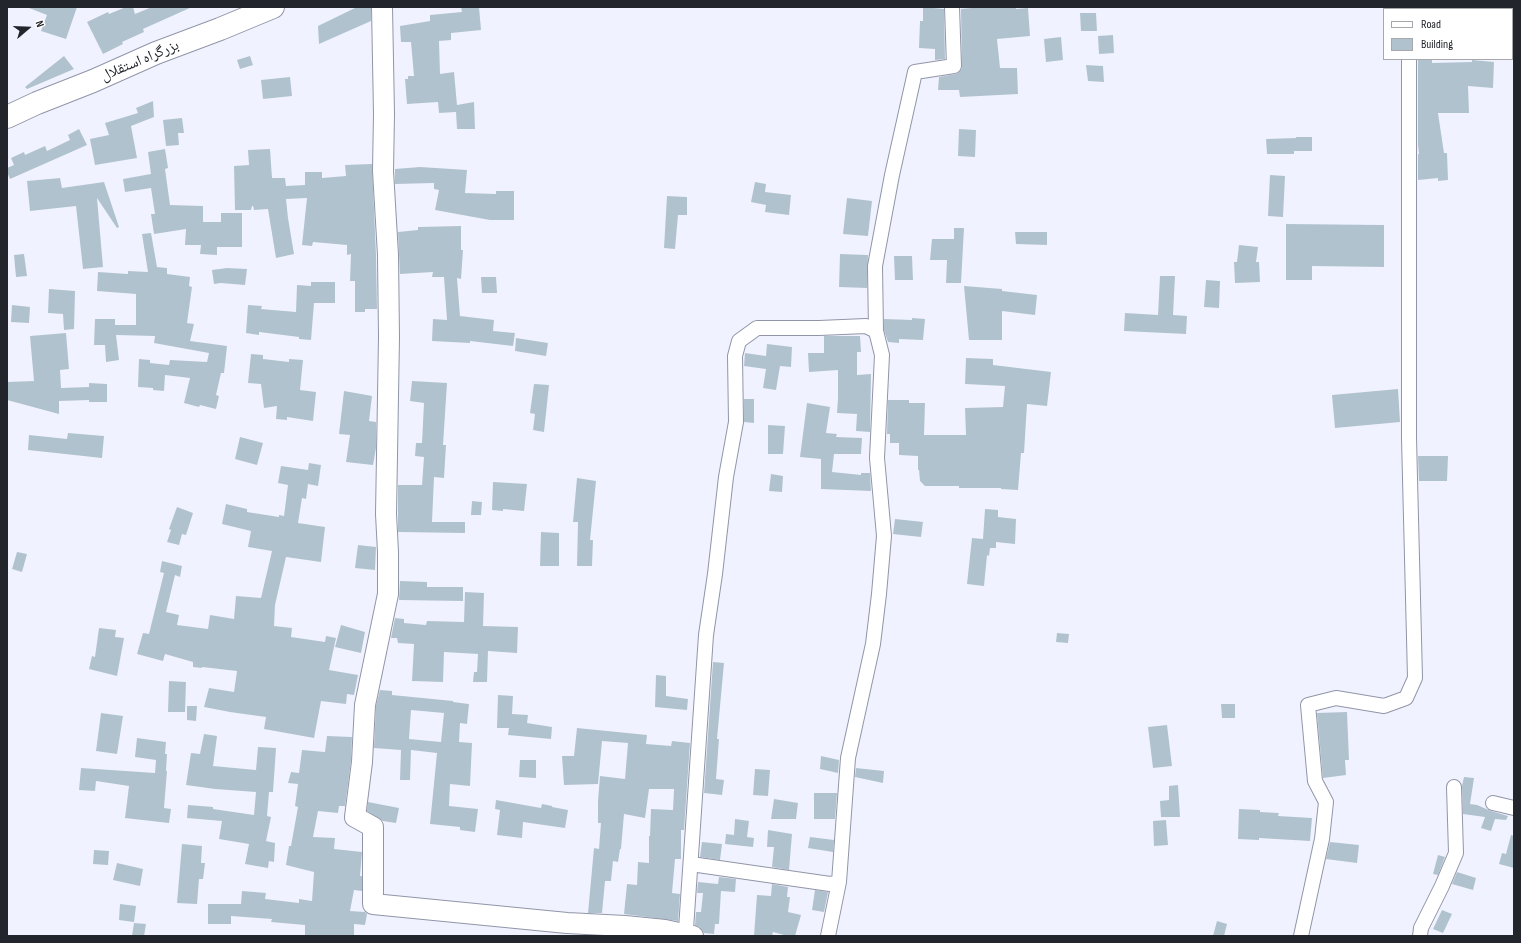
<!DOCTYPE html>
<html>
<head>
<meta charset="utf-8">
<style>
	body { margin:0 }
	#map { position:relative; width:1521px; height:943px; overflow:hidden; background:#f0f3ff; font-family:"Sofia Sans Condensed",sans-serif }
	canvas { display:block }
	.frame { position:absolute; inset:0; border:8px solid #23252c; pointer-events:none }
	.legend { position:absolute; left:1383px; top:8px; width:130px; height:52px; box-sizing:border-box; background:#fff; border:1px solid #a7a8ab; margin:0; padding:5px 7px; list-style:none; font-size:12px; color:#23252c }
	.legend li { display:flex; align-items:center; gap:8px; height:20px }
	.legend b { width:20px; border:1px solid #a7a8ab }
	.north { position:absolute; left:8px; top:8px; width:40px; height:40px; -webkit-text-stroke:3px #fff; paint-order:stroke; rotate:71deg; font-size:11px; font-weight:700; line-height:16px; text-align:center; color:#23252c }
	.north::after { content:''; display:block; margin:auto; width:14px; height:18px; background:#23252c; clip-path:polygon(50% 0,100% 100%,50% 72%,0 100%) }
</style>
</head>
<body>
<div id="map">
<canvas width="1521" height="943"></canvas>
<div class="frame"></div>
<ul class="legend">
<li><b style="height:5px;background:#fff"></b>Road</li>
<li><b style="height:11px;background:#b1c2cf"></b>Building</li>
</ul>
<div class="north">N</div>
</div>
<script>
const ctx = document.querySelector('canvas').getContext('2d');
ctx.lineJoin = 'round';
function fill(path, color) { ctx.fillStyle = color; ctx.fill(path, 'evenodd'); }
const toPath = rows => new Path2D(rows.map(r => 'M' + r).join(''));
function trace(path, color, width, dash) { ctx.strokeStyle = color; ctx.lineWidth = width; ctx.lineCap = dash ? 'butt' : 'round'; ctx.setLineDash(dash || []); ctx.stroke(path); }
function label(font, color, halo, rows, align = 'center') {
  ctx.font = font + ' "Sofia Sans Condensed","Noto Naskh Arabic",sans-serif'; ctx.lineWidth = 3.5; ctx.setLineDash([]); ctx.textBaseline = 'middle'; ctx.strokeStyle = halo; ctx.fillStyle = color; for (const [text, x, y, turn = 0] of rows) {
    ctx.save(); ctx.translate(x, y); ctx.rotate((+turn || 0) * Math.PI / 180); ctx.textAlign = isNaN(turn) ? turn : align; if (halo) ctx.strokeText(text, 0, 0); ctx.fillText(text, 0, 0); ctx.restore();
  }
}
fill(toPath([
	[29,7,77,7,66,39,41,31,47,15,29,8],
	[126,7,133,7,135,14,152,7,192,7,143,29,144,32,122,42,123,44,103,54,87,22,108,12,109,14],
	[357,7,371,7,371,21,319,44,318,26],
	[461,7,479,7,481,30,451,33,451,40,439,41,440,74,454,72,457,105,474,102,475,129,457,129,456,112,439,113,438,102,407,104,405,79,408,79,408,76,414,76,411,42,401,42,400,26,430,21,430,15,462,12],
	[923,7,944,9,945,59,935,60,935,49,919,48,920,21,923,21],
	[982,7,1016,7,1016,9,1028,8,1030,36,997,39,1000,68,1017,68,1018,94,960,97,959,90,938,90,939,77,956,74,962,69,961,9],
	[1080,13,1096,13,1097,31,1081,31],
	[1113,35,1114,53,1099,54,1098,36],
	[1061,37,1063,60,1046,62,1044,39],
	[64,56,74,69,27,89,25,87],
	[250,56,253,65,240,69,237,60],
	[1418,59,1432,59,1432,63,1472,62,1472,60,1494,62,1493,88,1468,86,1469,113,1438,113,1444,153,1447,153,1448,180,1438,181,1438,178,1418,180,1418,154,1419,154,1418,145],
	[1086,65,1103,66,1104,82,1088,81],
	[290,77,292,96,263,99,261,80],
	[153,101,154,117,131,126,137,158,95,165,90,139,109,135,105,123,138,113,136,108],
	[182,118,184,133,178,133,179,145,166,146,163,120],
	[79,129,87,145,10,179,7,172,7,168,14,165,11,158,24,152,25,155,45,146,47,151,70,140,68,135],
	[959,129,976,130,975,157,958,156],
	[1296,137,1312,137,1312,151,1294,151,1294,154,1267,154,1266,139,1296,138],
	[165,149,168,168,165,169,170,205,203,206,203,222,221,222,221,213,242,213,242,247,217,247,217,255,200,254,201,245,185,245,186,229,154,234,151,214,155,214,151,188,125,192,123,179,151,174,148,152],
	[270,149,272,178,285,178,286,186,305,185,305,172,322,172,322,178,346,176,345,165,372,164,376,255,377,309,365,309,365,312,355,312,355,281,350,281,351,254,347,255,347,245,313,242,312,246,302,245,307,198,286,199,288,218,294,254,276,258,268,209,254,210,253,206,252,206,251,210,235,210,234,166,249,165,248,150],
	[420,167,467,170,465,193,496,194,496,191,514,191,514,220,490,220,435,210,439,190,434,189,434,183,395,184,395,169],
	[1270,175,1285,176,1283,217,1268,216],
	[60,178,62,188,104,182,119,227,117,228,97,198,103,267,83,269,76,206,30,211,27,181],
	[755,182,766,184,765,192,791,195,789,215,765,212,766,205,751,202],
	[667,196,687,197,687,215,678,215,675,249,664,248],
	[847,198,872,201,868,236,843,234],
	[1286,224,1384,225,1384,267,1312,266,1312,280,1286,280],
	[461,226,461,250,463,250,461,279,457,278,460,316,494,320,493,331,515,333,513,346,470,341,470,343,432,341,433,319,447,320,444,277,432,277,433,272,400,274,398,232,418,230,418,227],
	[954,228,964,228,961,283,946,283,947,260,930,260,932,239,954,239],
	[1015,232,1047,232,1047,245,1016,244],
	[151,233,157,267,167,268,167,274,190,277,189,286,192,287,187,323,194,324,190,341,227,346,224,373,221,373,216,395,219,396,216,409,200,405,199,407,184,403,190,378,165,375,164,391,153,390,153,388,138,387,139,359,150,360,150,363,169,365,170,360,207,362,209,353,154,343,155,336,116,335,119,360,106,362,105,345,94,345,95,319,115,319,115,325,136,325,136,294,97,291,98,272,128,274,128,271,148,272,142,234],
	[1239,245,1258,247,1256,262,1259,262,1260,282,1235,283,1234,262,1237,262],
	[24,254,27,276,16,277,14,255],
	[840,254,868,255,867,288,839,287],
	[894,256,912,256,913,280,895,280],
	[227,268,247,269,245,285,221,283,214,284,212,270],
	[1160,276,1175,276,1173,315,1187,316,1186,334,1124,331,1125,313,1158,315],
	[481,277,496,277,497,293,482,293],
	[1206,280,1220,281,1219,308,1204,307],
	[311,282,335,282,335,303,314,303,311,340,299,339,299,337,259,332,259,335,246,333,248,305,262,306,261,309,296,312,297,285,311,286],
	[964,286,1002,289,1002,291,1037,295,1035,315,1002,311,1002,340,969,340],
	[49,289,75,291,74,329,64,330,63,314,48,313],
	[12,305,30,307,29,323,11,322],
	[912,318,925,319,923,340,899,339,899,343,888,342,884,330,884,319,912,320],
	[66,333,69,369,60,370,61,388,89,387,89,383,107,384,107,402,89,402,89,400,59,401,59,414,7,400,7,382,34,381,30,336],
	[824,336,860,336,861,352,857,352,857,375,871,374,870,432,856,431,857,414,837,413,838,398,838,370,809,372,808,353,824,353],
	[516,338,548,343,546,356,515,351],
	[767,344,792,347,791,367,780,366,776,390,763,388,766,369,744,366,745,353,766,356],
	[251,354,263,355,263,359,289,362,289,359,303,360,300,390,316,392,313,421,287,417,287,420,276,419,277,406,264,408,261,384,248,383],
	[966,358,993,359,993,365,1051,372,1047,406,1027,404,1024,453,1021,453,1018,490,1001,489,1001,488,959,488,959,486,925,486,920,481,919,470,918,470,918,456,899,455,899,443,890,443,890,434,887,434,888,400,909,400,909,403,925,403,924,435,966,435,965,408,1003,407,1005,386,965,384],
	[412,381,447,383,443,445,446,445,444,478,434,477,432,522,465,522,465,533,398,532,398,485,422,485,424,457,415,456,416,443,422,443,424,403,410,401],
	[534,384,549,385,544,432,533,430,535,414,530,413],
	[1398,389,1400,422,1335,428,1332,395],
	[344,391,372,396,369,421,376,422,376,448,373,465,346,462,350,435,339,434],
	[744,399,754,399,754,423,744,422],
	[807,403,830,407,826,433,837,434,836,437,862,438,861,454,834,454,832,472,861,475,861,473,870,473,871,491,821,489,821,459,800,457],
	[768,425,785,426,783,454,768,454],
	[68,433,104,436,102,458,28,450,29,435,67,439],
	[240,437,263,443,257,465,235,459],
	[1418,456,1448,456,1447,481,1419,481],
	[309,463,321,465,318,486,308,484,306,499,302,498,298,523,325,527,321,562,286,557,275,605,274,626,292,628,291,637,325,642,326,636,336,638,329,670,358,675,354,695,347,694,346,704,321,701,314,738,264,729,266,717,230,712,204,707,209,688,234,692,237,671,202,667,202,668,193,667,193,662,165,654,163,661,137,654,143,633,149,634,164,573,160,572,162,561,182,566,180,577,175,575,166,612,179,615,177,625,208,629,210,615,234,619,236,596,261,598,272,551,248,547,251,531,222,524,226,504,247,509,247,512,279,517,279,515,284,516,288,485,278,483,281,466,308,470],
	[771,474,783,476,782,492,769,491],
	[577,478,596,481,590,540,593,540,592,566,577,566,578,522,573,522],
	[493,482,527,484,524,511,503,509,503,511,492,510],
	[472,501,482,502,481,515,471,515],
	[177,507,193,513,186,535,182,534,179,545,167,542,171,530,169,529],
	[985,509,998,510,998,517,1016,519,1015,544,996,542,996,548,990,548,989,556,987,555,984,586,967,584,972,538,983,539],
	[895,519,923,522,921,537,893,534],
	[541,532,559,533,559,566,540,566],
	[358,545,376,547,375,570,355,568],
	[17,552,27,554,22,572,12,569],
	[400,581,427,582,427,587,463,587,463,601,399,600],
	[465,592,484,593,483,626,518,627,517,653,488,651,487,682,473,682,474,672,477,672,478,654,444,652,443,682,412,681,414,644,398,643,397,638,391,638,395,618,404,619,404,623,426,625,427,621,464,622],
	[341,625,365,632,361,653,335,647],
	[99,628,116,630,115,637,124,638,117,676,89,669,92,656,95,657],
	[1057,633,1069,634,1068,643,1056,642],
	[713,662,724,663,717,739,719,739,716,779,724,780,722,795,704,793],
	[656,675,666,676,666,696,688,699,687,710,655,707],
	[169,681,186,682,185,712,168,712],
	[380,690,392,691,392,695,453,701,453,702,469,704,467,724,460,723,459,742,472,743,470,786,450,784,449,806,478,809,475,832,460,830,460,827,430,824,437,753,411,750,410,780,400,780,401,750,374,748,376,706],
	[411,710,444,713,441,742,409,739],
	[498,695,513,696,512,714,528,715,527,723,552,727,551,739,508,735,509,728,497,728],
	[1221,704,1235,704,1235,718,1222,718],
	[187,706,197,706,196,721,187,720],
	[1347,712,1349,760,1345,760,1346,775,1323,778,1317,713],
	[101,713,123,716,117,754,96,751],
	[1167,725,1172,766,1153,768,1148,727],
	[577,728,647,735,646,744,671,746,672,741,690,743,684,830,681,830,681,859,675,859,672,893,680,894,678,921,624,914,627,884,637,885,638,862,649,863,649,836,650,836,651,809,673,810,674,789,649,789,645,818,624,814,621,849,620,849,618,862,613,861,611,881,605,881,602,913,588,913,594,848,599,849,601,823,598,823,598,801,600,776,625,779,628,743,602,741,598,784,564,785,562,756,574,756],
	[204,734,217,736,213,766,256,770,258,747,276,748,273,792,269,792,267,816,271,817,266,841,275,843,274,862,269,861,268,868,245,864,249,844,219,839,222,821,187,818,188,805,213,807,213,809,254,815,256,792,215,789,186,785,191,753,200,754],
	[327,736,352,737,351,761,345,806,339,806,338,813,318,811,313,837,335,838,334,849,362,852,360,876,362,876,362,891,354,890,350,911,365,912,367,914,365,925,354,924,354,936,305,936,305,925,271,922,272,919,231,916,231,924,208,924,208,904,241,904,242,891,266,893,265,899,299,903,299,899,312,901,314,872,286,865,289,846,291,846,298,807,295,806,298,784,288,783,291,772,299,773,302,750,325,752],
	[137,738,166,742,165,754,167,754,166,771,167,771,164,808,171,809,169,823,125,818,129,786,96,781,95,791,79,790,81,768,155,773,156,760,135,757],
	[821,756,839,760,838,773,820,769],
	[520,760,536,760,536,778,519,777],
	[856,768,884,771,883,783,855,777],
	[755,769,770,770,768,796,753,795],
	[1464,777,1474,778,1470,804,1477,805,1491,811,1508,816,1506,820,1495,819,1491,831,1481,828,1485,817,1463,814,1462,786],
	[1178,785,1180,817,1161,817,1160,801,1169,800,1169,786],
	[814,793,837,793,835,819,814,819],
	[774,799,798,803,796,819,771,819],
	[496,800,541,808,542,804,552,806,552,807,568,810,565,828,523,822,522,838,497,835,500,810,495,809],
	[368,802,399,808,396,823,383,821,367,811],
	[1239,809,1260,810,1260,812,1279,813,1278,816,1312,818,1310,841,1259,838,1259,840,1238,839],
	[735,819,749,821,747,837,754,838,753,847,725,844,726,834,734,835],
	[1166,820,1168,845,1154,846,1153,821],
	[768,830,792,834,789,870,772,867,774,847,767,847],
	[1511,835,1514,836,1514,868,1499,864,1502,853,1506,854],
	[810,837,834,840,833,852,808,848],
	[702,842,722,844,720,860,700,857],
	[1330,842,1359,845,1357,863,1326,859],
	[182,844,202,846,201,863,205,863,203,879,199,879,197,904,177,903],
	[94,850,109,851,108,865,93,864],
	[1438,855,1445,857,1438,875,1433,874],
	[117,863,143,869,140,886,113,880],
	[1457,872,1476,878,1473,890,1452,884],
	[719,877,736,879,735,892,721,891,719,924,715,924,714,934,704,933,700,927,695,925,696,912,701,912,703,893,697,893,698,882,718,884],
	[772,884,788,887,787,897,790,897,788,912,801,915,795,936,788,936,773,932,772,936,754,936,757,895,771,896],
	[815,890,828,892,824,912,812,910],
	[120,904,136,906,134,922,119,920],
	[1442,910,1452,914,1443,933,1433,929],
	[1217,921,1227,924,1224,936,1213,936],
	[134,923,146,924,144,936,132,936]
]), '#b1c2cf');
const street = toPath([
	[1410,9,1410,7],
	[1493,803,1514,808],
	[691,864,830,884,839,882],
	[693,936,686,929,706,635,715,574,726,477,736,422,735,356,739,341,757,328,819,328,866,326,876,331],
	[828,936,839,882,848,758,873,644,879,594,884,536,877,458,882,355,876,331,875,266,892,175,915,72,954,66,952,7],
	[1301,936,1322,839,1326,802,1315,781,1308,705,1336,698,1384,706,1406,698,1415,678,1409,438,1409,59],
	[1420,936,1421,928,1442,886,1456,853,1454,787]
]);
const secondary = toPath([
	[382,7,384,114,383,171,388,255,389,337,386,514,388,552,388,594,365,705,362,762,355,817,373,827,373,904,567,923,625,926,665,930,693,936]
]);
const highway = toPath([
	[7,117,37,103,93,81,156,53,220,29,273,7]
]);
trace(street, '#9195a7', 16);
trace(secondary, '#9195a7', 22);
trace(highway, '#9195a7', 24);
trace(street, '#fff', 14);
trace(secondary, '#fff', 20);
trace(highway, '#fff', 22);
label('15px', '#23252c', '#fff', [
	["بزرگراه استقلال",140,61,-23]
]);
</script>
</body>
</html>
